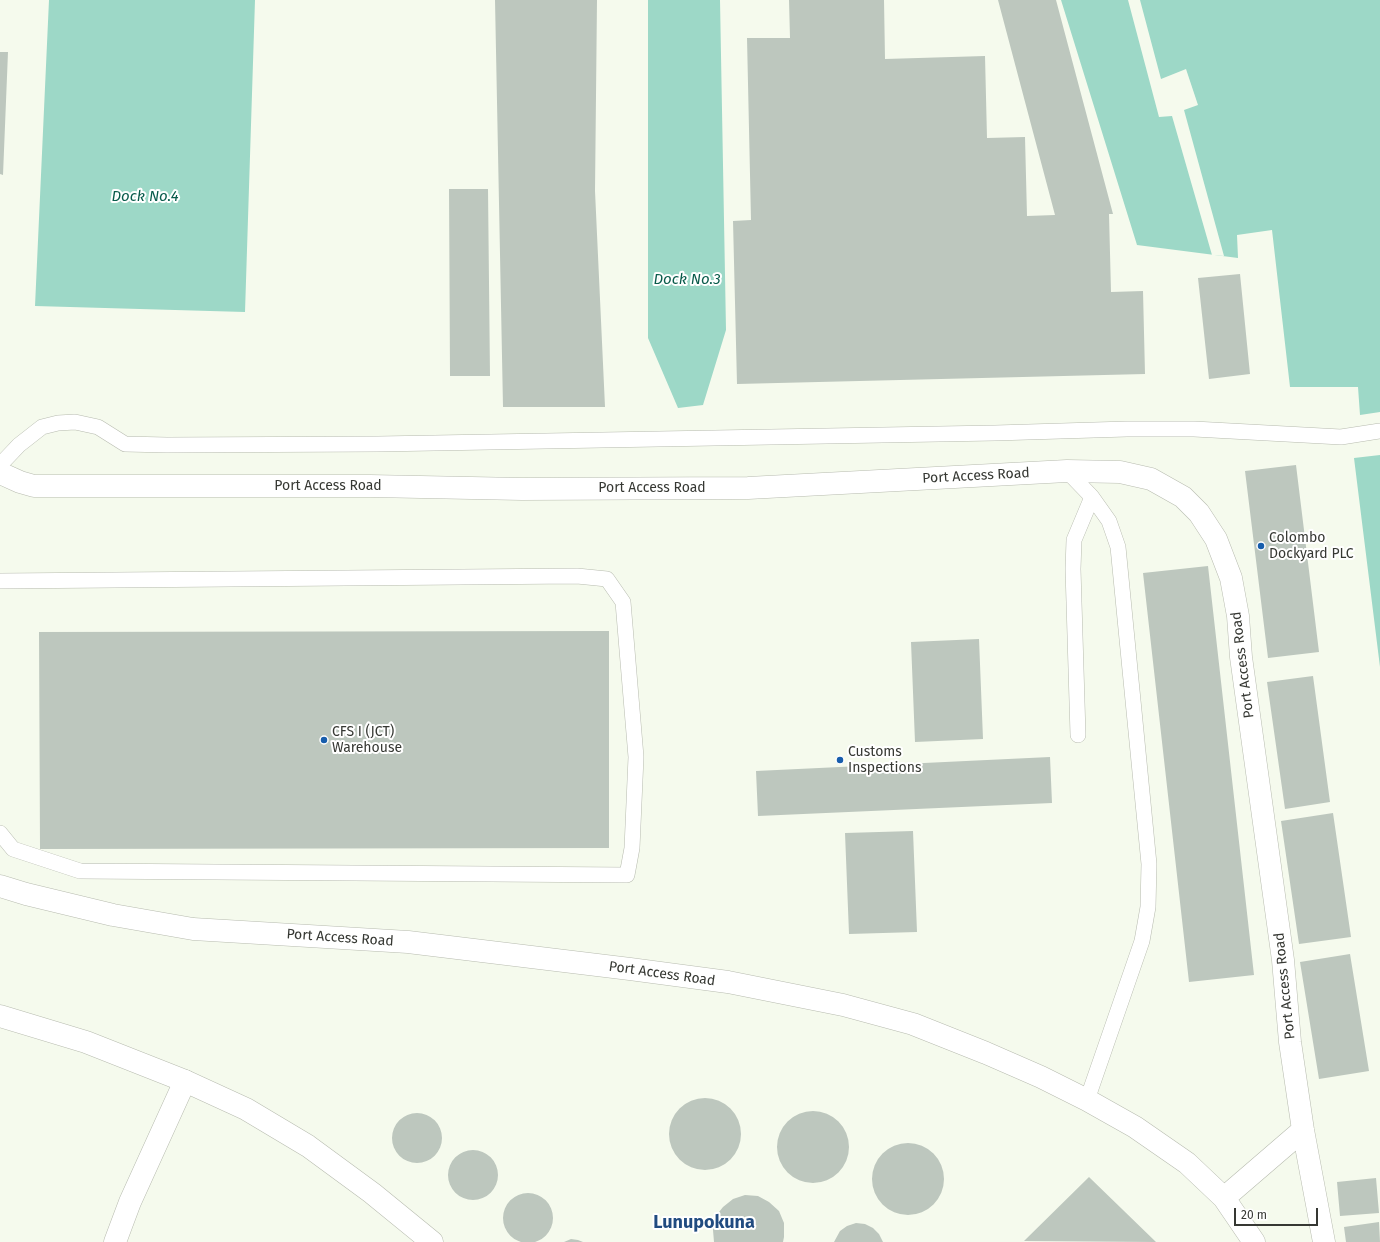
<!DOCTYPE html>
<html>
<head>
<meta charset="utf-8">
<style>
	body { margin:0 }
	#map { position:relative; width:1380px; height:1242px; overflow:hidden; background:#f5faed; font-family:"Fira Sans",sans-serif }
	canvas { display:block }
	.scale { position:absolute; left:1234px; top:1208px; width:84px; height:18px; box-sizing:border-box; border:2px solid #363833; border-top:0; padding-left:5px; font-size:12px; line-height:14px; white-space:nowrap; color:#363833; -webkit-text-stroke:3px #fff; paint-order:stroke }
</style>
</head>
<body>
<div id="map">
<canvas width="1380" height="1242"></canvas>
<div class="scale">20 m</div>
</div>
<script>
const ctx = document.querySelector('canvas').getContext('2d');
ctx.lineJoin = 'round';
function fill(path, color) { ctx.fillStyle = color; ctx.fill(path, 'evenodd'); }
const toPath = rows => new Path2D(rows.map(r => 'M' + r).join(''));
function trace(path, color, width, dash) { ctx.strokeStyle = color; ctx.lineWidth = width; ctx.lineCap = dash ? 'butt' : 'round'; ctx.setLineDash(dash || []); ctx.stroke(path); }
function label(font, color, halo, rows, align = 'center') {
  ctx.font = font + ' "Fira Sans",sans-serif'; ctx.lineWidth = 4; ctx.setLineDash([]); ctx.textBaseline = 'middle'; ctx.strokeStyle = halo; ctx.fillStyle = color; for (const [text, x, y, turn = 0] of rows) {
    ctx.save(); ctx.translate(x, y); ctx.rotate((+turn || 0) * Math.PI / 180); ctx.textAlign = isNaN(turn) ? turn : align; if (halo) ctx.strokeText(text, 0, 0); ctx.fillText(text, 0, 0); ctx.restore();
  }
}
fill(toPath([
	[49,0,255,0,245,312,35,306],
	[648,0,720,0,726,330,703,405,678,408,648,338],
	[1061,0,1380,0,1380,412,1360,415,1358,387,1290,387,1272,230,1237,235,1238,258,1137,245],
	[1380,455,1380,667,1354,458]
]), '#9dd8c7');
fill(toPath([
	[1128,0,1140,0,1161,79,1186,69,1198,105,1184,110,1224,256,1212,255,1172,116,1159,117]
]), '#f5faed');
fill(toPath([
	[495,0,597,0,595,191,605,407,503,407],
	[789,0,884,0,885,59,985,56,987,138,1025,137,1027,216,1055,215,998,0,1056,0,1113,214,1109,214,1111,292,1143,291,1145,374,737,384,733,221,751,220,747,38,790,38],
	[0,52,8,52,3,175,0,174],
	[449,189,488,189,490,376,450,376],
	[1240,274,1250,374,1209,379,1198,278],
	[1296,465,1319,652,1268,658,1245,471],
	[1208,566,1254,975,1189,982,1143,573],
	[609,631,609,848,40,849,39,632],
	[979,639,983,739,915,742,911,642],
	[1313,676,1330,802,1285,809,1267,682],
	[1050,757,1052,803,758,816,756,771],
	[1333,813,1351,937,1299,944,1281,821],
	[913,831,917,932,849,934,845,833],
	[1350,954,1369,1071,1319,1079,1300,962],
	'669 1134a36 36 0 1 1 72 0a36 36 0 1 1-72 0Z',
	'777 1147a36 36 0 1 1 72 0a36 36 0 1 1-72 0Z',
	'392 1138a25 25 0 1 1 50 0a25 25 0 1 1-50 0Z',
	'872 1179a36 36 0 1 1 72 0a36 36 0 1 1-72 0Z',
	'448 1175a25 25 0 1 1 50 0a25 25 0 1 1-50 0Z',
	[1089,1177,1156,1242,1024,1241],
	[1376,1178,1379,1213,1340,1216,1337,1182],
	'503 1218a25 25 0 1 1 50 0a25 25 0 1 1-50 0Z',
	[745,1195,758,1196,769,1202,779,1211,784,1223,784,1237,783,1242,714,1242,713,1230,715,1217,723,1207,733,1199],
	[1379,1222,1380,1242,1346,1242,1344,1227],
	[856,1223,865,1224,873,1228,879,1234,883,1242,834,1242,840,1231,847,1226],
	[571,1239,578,1240,583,1242,564,1242]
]), '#bdc7be');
const lane = toPath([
	[0,465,19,445,42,427,58,423,75,422,98,427,125,444,167,445,378,444,995,433,1127,429,1194,429,1341,437,1380,431],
	[1067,471,1092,497,1109,521,1118,547,1149,864,1148,907,1142,941,1087,1100],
	[0,581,577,576,607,579,623,602,636,757,632,848,627,875,80,871,13,849,0,833],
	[1078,735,1073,569,1074,540,1092,497]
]);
const street = toPath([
	[115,1242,130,1202,185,1081]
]);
const secondary = toPath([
	[0,473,20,482,34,486,370,486,522,489,748,488,1067,471,1120,472,1151,479,1183,497,1199,513,1216,539,1231,578,1238,616,1241,657,1283,960,1290,1042,1303,1130,1324,1242],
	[0,886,26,894,113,915,193,929,408,942,630,969,728,982,843,1005,913,1024,986,1053,1041,1077,1087,1100,1135,1127,1187,1163,1224,1198,1254,1242],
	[1224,1198,1303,1130]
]);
const primary = toPath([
	[0,1016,86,1042,185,1081,246,1109,308,1146,372,1193,432,1242]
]);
trace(lane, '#b7bbaf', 16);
trace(street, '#b7bbaf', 23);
trace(secondary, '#b7bbaf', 23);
trace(primary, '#b7bbaf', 23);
trace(lane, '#fff', 15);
trace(street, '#fff', 22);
trace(secondary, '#fff', 22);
trace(primary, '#fff', 22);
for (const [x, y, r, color] of [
	[1261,546,4,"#175dac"],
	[324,740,4,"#175dac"],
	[840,760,4,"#175dac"]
]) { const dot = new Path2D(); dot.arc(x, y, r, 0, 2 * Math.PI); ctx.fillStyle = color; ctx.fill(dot); trace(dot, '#fff', 1.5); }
label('14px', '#363833', '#fff', [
	["Port Access Road",976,476,-3],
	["Port Access Road",328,486],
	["Port Access Road",652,488],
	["Port Access Road",1243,665,-97],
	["Port Access Road",340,938,4],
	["Port Access Road",662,974,8],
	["Port Access Road",1285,986,-96]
]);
label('14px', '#363833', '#fff', [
	["Colombo",1269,538],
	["Dockyard PLC",1269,554],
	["CFS I (JCT)",332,732],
	["Warehouse",332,748],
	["Customs",848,752],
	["Inspections",848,768]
], 'left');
label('italic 15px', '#095b4b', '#fff', [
	["Dock No.4",145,197],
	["Dock No.3",687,280]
]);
label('bold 18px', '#214b80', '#fff', [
	["Lunupokuna",704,1223]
]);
</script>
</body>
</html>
